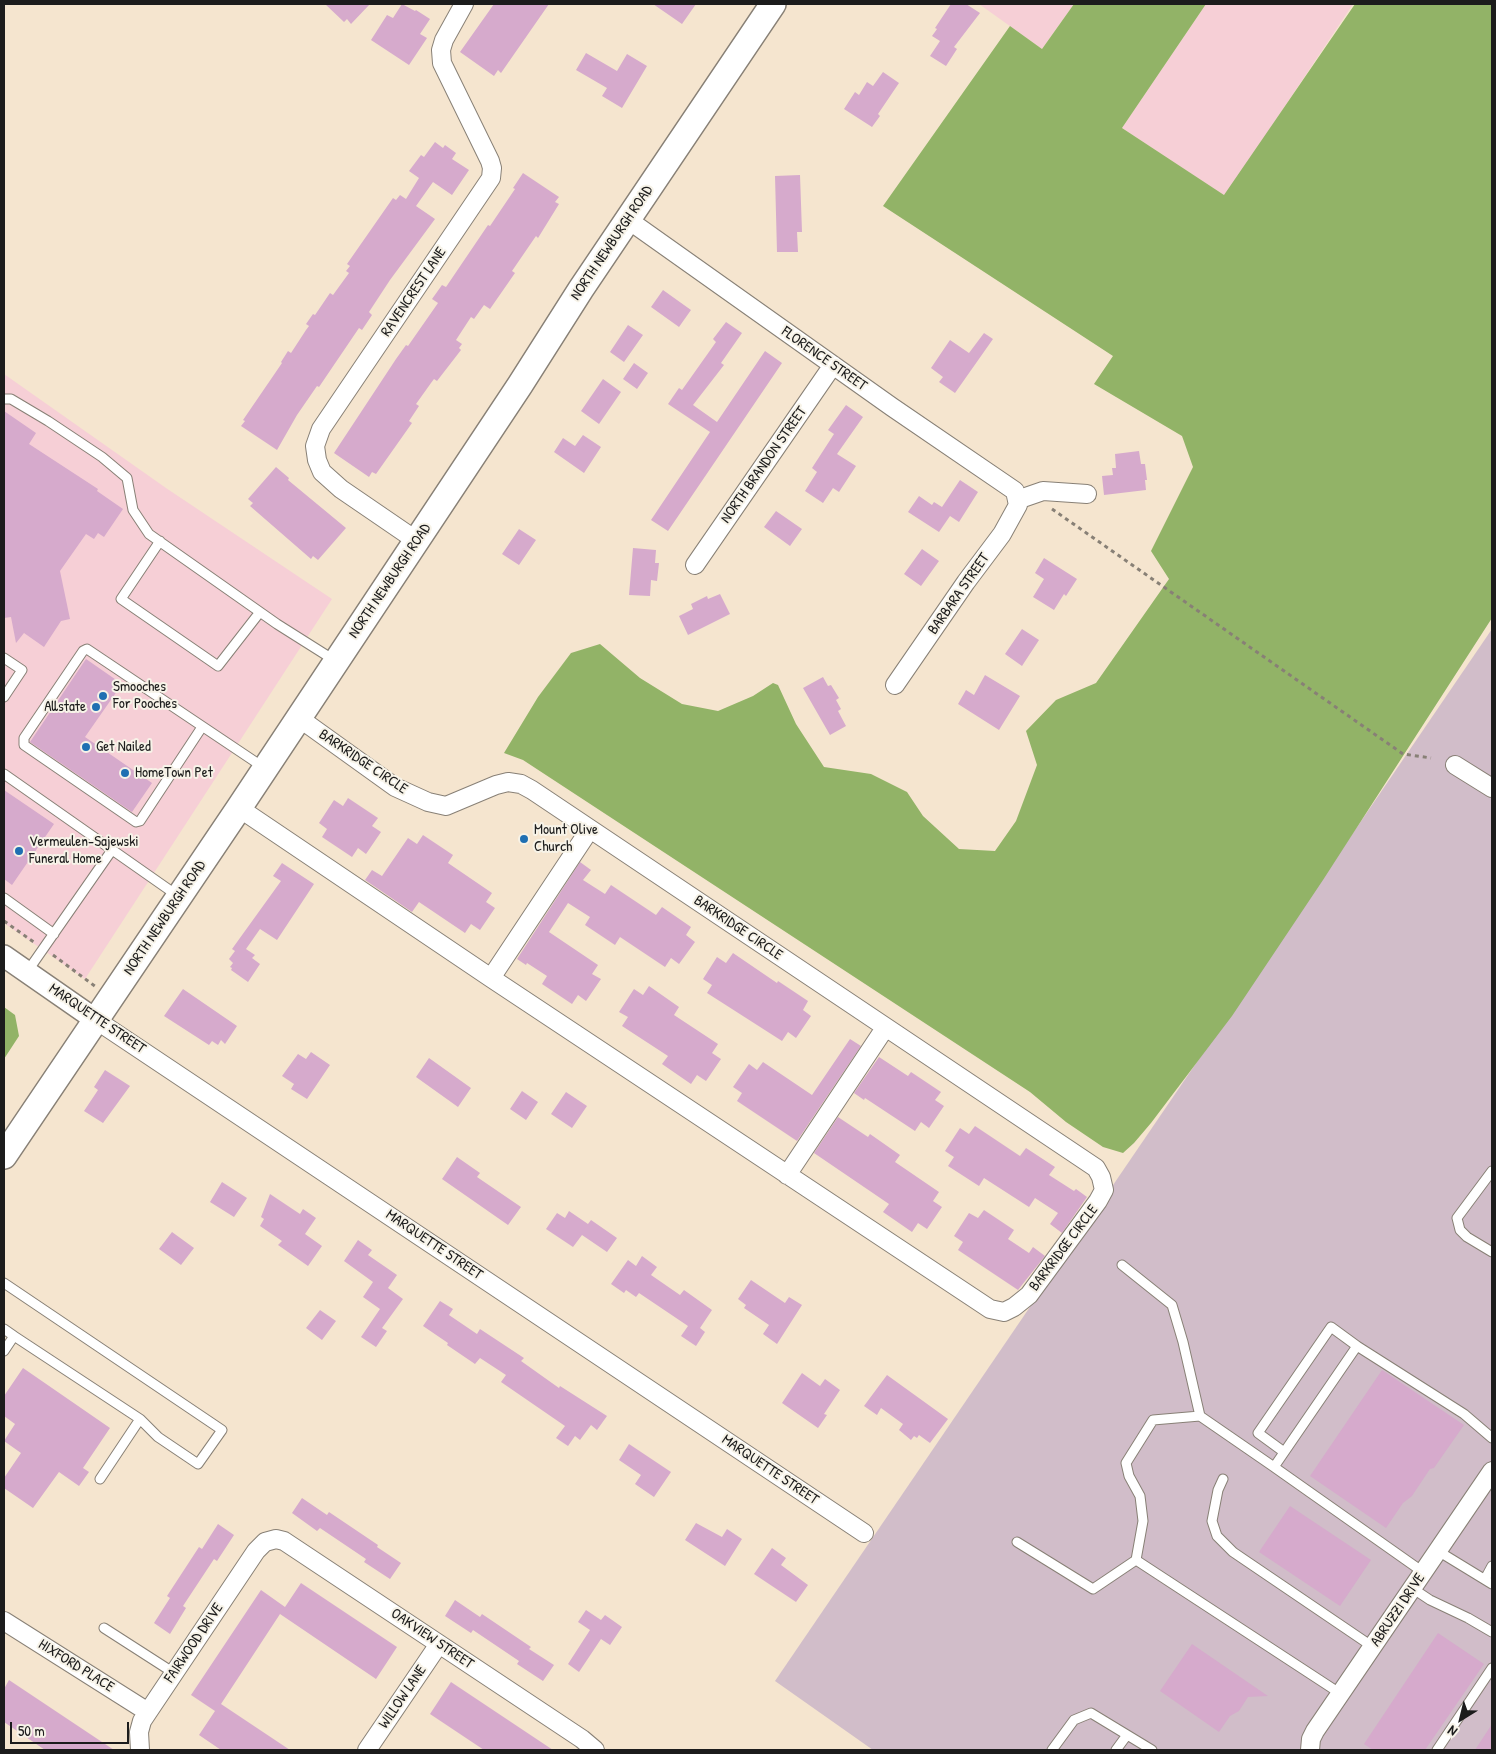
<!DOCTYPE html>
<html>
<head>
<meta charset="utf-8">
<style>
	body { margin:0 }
	#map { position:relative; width:1496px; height:1754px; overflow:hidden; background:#f5e5cf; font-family:"Patrick Hand",sans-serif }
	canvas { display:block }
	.frame { position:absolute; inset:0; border:5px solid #1c1c1c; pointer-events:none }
	.north { position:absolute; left:1436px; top:1694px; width:50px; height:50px; -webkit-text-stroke:4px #f7f3e8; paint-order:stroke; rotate:216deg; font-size:14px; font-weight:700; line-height:20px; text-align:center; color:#1c1c1c }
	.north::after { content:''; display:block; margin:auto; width:18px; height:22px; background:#1c1c1c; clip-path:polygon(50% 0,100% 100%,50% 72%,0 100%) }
	.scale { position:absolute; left:10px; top:1722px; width:119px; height:22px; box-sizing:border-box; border:2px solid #1c1c1c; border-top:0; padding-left:6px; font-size:15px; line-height:18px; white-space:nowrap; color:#1c1c1c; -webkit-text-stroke:4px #f7f3e8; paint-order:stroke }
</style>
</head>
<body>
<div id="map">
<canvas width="1496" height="1754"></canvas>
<div class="frame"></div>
<div class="north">N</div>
<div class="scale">50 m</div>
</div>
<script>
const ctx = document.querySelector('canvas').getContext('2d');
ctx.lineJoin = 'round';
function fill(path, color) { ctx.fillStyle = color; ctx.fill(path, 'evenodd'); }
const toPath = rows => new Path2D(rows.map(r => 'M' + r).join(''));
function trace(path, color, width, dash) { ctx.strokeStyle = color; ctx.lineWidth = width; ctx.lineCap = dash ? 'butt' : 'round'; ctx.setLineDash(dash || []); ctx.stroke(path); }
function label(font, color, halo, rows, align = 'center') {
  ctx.font = font + ' "Patrick Hand",sans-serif'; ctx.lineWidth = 4; ctx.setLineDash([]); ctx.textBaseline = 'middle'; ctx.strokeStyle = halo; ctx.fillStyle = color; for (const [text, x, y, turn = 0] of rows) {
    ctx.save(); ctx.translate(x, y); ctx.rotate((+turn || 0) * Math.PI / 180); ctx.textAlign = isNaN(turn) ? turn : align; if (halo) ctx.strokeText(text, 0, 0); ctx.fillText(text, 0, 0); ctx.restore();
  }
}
fill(toPath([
	[979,4,1074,4,1042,49],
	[1206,4,1353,4,1225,196,1122,128],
	[4,374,166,488,332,599,85,979,4,923]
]), '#f6cfd6');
fill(toPath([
	[1492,629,1492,1750,873,1750,775,1681]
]), '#d1bdc9');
fill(toPath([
	[1074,4,1206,4,1122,128,1224,195,1355,4,1492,4,1492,618,1323,880,1232,1016,1151,1123,1134,1143,1123,1153,1103,1147,1066,1122,1030,1092,523,760,504,753,538,697,571,653,600,644,640,678,682,704,718,711,753,696,773,683,778,685,796,724,824,767,871,774,907,792,923,816,959,849,995,851,1016,821,1037,765,1026,731,1056,700,1096,683,1169,579,1151,551,1193,467,1182,436,1094,384,1113,356,883,206,1010,26,1042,49],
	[4,1007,15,1015,19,1036,4,1059]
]), '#92b367');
fill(toPath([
	[325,4,370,4,351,24,347,19,344,22],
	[402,4,415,11,416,10,430,19,420,34,427,38,409,65,371,40,387,15,393,18],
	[494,4,549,4,501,73,498,70,494,76,460,52],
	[653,4,696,4,682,24],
	[951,4,966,4,980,13,954,47,957,49,946,66,930,56,940,41,932,36,937,29,935,28],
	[586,53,617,71,627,54,647,66,622,108,602,96,607,88,576,70],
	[883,72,899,83,878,114,880,116,872,127,844,109,855,92,859,95,867,82,873,86],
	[435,142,443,148,445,145,456,153,452,159,469,170,452,195,433,182,416,206,435,219,390,280,369,312,372,315,362,330,359,328,319,387,317,386,297,415,277,450,241,426,245,421,243,420,282,363,281,362,288,351,291,353,306,330,309,326,306,324,313,314,315,315,330,293,333,295,349,273,346,271,350,266,347,264,393,198,396,200,400,195,406,199,419,178,409,171,421,155,424,157],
	[523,173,559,197,555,202,559,204,538,238,536,236,512,271,515,273,490,309,484,305,474,319,471,317,456,340,462,344,459,348,461,350,437,381,434,379,431,383,416,404,419,406,409,421,412,423,376,474,372,472,369,477,334,453,396,359,406,345,408,346,438,303,432,299,442,285,446,287,488,225,490,226,515,189,513,188],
	[800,175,802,232,797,232,798,252,777,252,775,176],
	[663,290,691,310,679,327,651,307],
	[726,322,742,333,721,363,724,365,693,405,717,422,765,351,782,363,668,531,651,520,710,432,668,404,679,388,682,390,716,342,713,339],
	[628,325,643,335,624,362,610,352],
	[984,333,993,339,955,393,939,382,943,377,931,368,950,340,969,353],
	[634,363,648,373,637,389,623,379],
	[603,379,621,392,599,424,581,411],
	[846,405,863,417,837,454,856,466,839,492,833,488,823,503,805,491,817,472,812,468,834,434,828,430],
	[4,411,36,433,29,444,98,489,97,491,123,509,104,537,98,533,94,539,86,534,60,571,70,619,61,621,44,647,24,633,16,643,11,617,4,618],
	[583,435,601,447,584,473,554,452,563,438,575,446],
	[1139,451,1141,464,1145,464,1147,480,1145,480,1146,490,1104,495,1102,476,1113,475,1112,468,1116,468,1115,454],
	[276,467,289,478,288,480,346,528,318,560,313,556,311,559,250,506,253,503,248,499],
	[960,480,978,492,959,522,950,516,939,532,908,512,919,496,932,505,934,502,942,507],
	[776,511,802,529,790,546,764,527],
	[519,529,536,540,519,565,502,554],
	[633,548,656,550,655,563,659,563,657,581,651,580,650,596,629,595],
	[922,549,939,561,921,586,904,574],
	[1044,558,1077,579,1066,596,1064,594,1054,610,1033,597,1044,579,1035,573],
	[720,594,730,614,688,635,679,616,693,609,691,604,707,596,708,599],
	[1022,629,1039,640,1022,666,1005,654],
	[86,659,122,684,85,737,152,783,132,812,30,742],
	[985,675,1020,696,999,730,958,704,966,690,974,695],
	[823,677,828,686,831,685,839,698,836,700,841,709,838,711,846,726,830,735,803,688],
	[4,790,54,824,12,885,4,879],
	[348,798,378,818,372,826,381,832,366,854,358,848,352,857,322,837,327,829,319,823,334,800,343,806],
	[423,835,453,855,448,863,492,893,486,902,495,908,480,930,471,924,465,933,419,902,412,912,365,880,372,870,382,876,408,838,417,844],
	[580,862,591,870,583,880,605,894,611,885,656,915,662,907,691,927,686,935,695,942,679,964,671,958,665,967,620,937,615,945,585,925,590,917,568,903,549,932,598,965,592,974,601,979,586,1001,578,995,572,1004,542,984,547,976,527,963,526,965,517,959],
	[282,863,314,884,277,940,260,929,246,949,255,955,252,958,260,964,248,982,231,970,232,968,230,967,233,963,229,959,235,951,232,949,281,881,273,876],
	[733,953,777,983,778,981,808,1001,803,1010,811,1016,796,1038,788,1032,782,1041,707,993,712,985,703,979,717,957,726,963],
	[649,986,679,1007,674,1015,718,1044,712,1053,721,1059,706,1081,697,1075,691,1084,662,1064,668,1056,622,1026,628,1017,619,1012,634,989,643,995],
	[183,989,237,1026,225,1044,221,1040,218,1045,212,1041,209,1045,164,1016],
	[850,1039,861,1046,797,1141,737,1101,742,1093,733,1087,749,1064,757,1070,763,1062,812,1095],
	[311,1052,330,1065,307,1099,291,1089,294,1084,282,1076,298,1054,306,1059],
	[879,1057,908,1076,911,1072,941,1092,935,1100,944,1106,929,1128,921,1122,915,1131,865,1098,864,1100,854,1093],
	[429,1058,471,1088,458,1107,416,1077],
	[105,1070,130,1086,103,1123,84,1111,98,1090,94,1087],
	[522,1091,538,1102,526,1120,510,1109],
	[566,1092,587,1106,572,1128,551,1114],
	[838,1117,868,1137,870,1134,900,1155,895,1162,939,1192,933,1201,942,1207,927,1229,918,1223,912,1232,883,1212,889,1204,814,1153],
	[975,1126,1020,1156,1026,1148,1055,1167,1049,1175,1074,1191,1076,1189,1087,1197,1062,1233,1050,1224,1058,1213,1035,1198,1029,1207,984,1178,979,1186,948,1166,954,1157,945,1151,960,1128,969,1134],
	[457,1157,480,1173,477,1177,521,1207,508,1225,442,1179],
	[222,1182,247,1198,234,1217,210,1202],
	[270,1194,300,1214,303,1209,316,1218,305,1234,322,1246,308,1266,278,1245,282,1241,260,1226,264,1219,261,1217],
	[984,1210,1014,1230,1008,1239,1029,1253,1033,1247,1045,1256,1018,1290,958,1250,963,1242,954,1236,969,1213,978,1218],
	[569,1211,588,1224,591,1220,617,1238,607,1252,582,1235,573,1247,546,1229,557,1213,565,1218],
	[172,1232,194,1248,181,1265,159,1249],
	[358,1240,372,1250,368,1255,397,1275,388,1288,403,1299,382,1328,387,1331,376,1347,361,1337,380,1309,363,1297,373,1282,344,1261],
	[642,1256,657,1267,651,1275,680,1295,684,1290,712,1310,700,1328,705,1332,696,1346,681,1336,688,1326,639,1293,636,1297,626,1290,624,1293,611,1284,628,1260,636,1266],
	[751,1280,785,1303,789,1297,802,1305,777,1344,763,1334,769,1325,744,1308,746,1305,738,1299],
	[440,1301,453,1309,449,1315,477,1334,480,1329,524,1358,521,1361,559,1388,560,1386,607,1416,597,1430,591,1425,580,1440,575,1436,568,1446,556,1438,565,1426,501,1382,506,1375,480,1358,475,1364,447,1345,448,1343,423,1326],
	[320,1310,336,1321,322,1340,306,1328],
	[23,1368,110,1428,83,1468,89,1472,79,1486,59,1472,33,1508,4,1488,4,1478,21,1453,4,1441,15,1424,4,1416,4,1396],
	[1382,1370,1464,1425,1434,1468,1430,1469,1412,1496,1403,1503,1386,1528,1310,1476],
	[802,1373,820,1386,825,1379,840,1390,824,1414,827,1415,818,1428,782,1403],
	[887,1375,948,1419,930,1443,919,1435,917,1438,914,1436,911,1440,899,1430,903,1424,881,1408,877,1415,864,1406],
	[629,1444,671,1472,654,1497,635,1484,641,1475,619,1460],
	[302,1498,327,1515,329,1512,378,1545,377,1547,401,1563,390,1579,364,1562,366,1559,320,1528,317,1531,292,1513],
	[1290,1506,1371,1560,1340,1606,1259,1552],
	[696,1523,722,1537,727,1529,742,1539,725,1566,685,1540],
	[218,1524,234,1535,217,1561,214,1559,183,1606,186,1608,170,1634,154,1623,170,1598,167,1596,199,1547,202,1549],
	[772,1548,786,1558,781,1565,808,1585,796,1602,754,1574],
	[301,1583,397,1647,376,1679,280,1614,221,1704,290,1750,221,1750,199,1735,215,1711,191,1695,261,1590,285,1607],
	[455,1600,480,1617,482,1614,531,1647,529,1649,554,1665,543,1681,517,1664,519,1661,473,1630,471,1633,445,1616],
	[586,1610,601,1620,605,1615,622,1627,610,1645,601,1639,579,1672,568,1664,590,1630,578,1622],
	[1438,1633,1484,1664,1425,1750,1373,1750,1364,1744],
	[1192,1644,1268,1696,1248,1697,1239,1711,1230,1716,1219,1732,1160,1691],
	[9,1680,114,1750,45,1750,4,1722,4,1689],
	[451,1682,553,1750,484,1750,430,1714],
	[1492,1724,1492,1750,1475,1750]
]), '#d6aacc');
const service = toPath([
	[4,399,11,399,48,421,102,457,127,478,133,510,149,534,277,624,334,660],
	[160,541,121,599,218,666,260,612],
	[4,658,22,670,4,697],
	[202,727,140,821,136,822,24,745,24,738,83,651,87,649,263,767],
	[4,774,178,896],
	[4,898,54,934],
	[27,972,112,850],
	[1492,1171,1457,1218,1460,1230,1467,1237,1492,1252],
	[1122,1265,1172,1305,1183,1342,1200,1416,1274,1467],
	[4,1283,222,1430,198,1464,158,1437,140,1419],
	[4,1329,14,1336],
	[4,1351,14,1336,140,1419,100,1479],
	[1200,1416,1153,1420,1126,1463,1129,1476,1140,1496,1143,1521,1136,1560,1341,1694],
	[1284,1452,1258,1433,1331,1327,1357,1346],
	[1223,1479,1218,1490,1212,1521,1217,1536,1233,1552,1373,1647],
	[1017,1542,1093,1589,1136,1560],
	[1438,1551,1492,1584],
	[1423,1572,1274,1467,1357,1346,1464,1414,1492,1438],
	[1485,1579,1492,1566],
	[1412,1588,1430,1600,1468,1618,1492,1632],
	[104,1628,174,1673],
	[1052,1750,1074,1720,1091,1713,1152,1750],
	[1116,1750,1127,1735],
	[1437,1750,1492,1668]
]);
const minor = toPath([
	[627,219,892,407,1015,491,1018,505,1002,534,966,582,895,685],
	[1017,500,1043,491,1087,494],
	[417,541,341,489,322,472,317,460,315,446,321,429,491,178,492,168,490,161,442,63,441,50,444,40,464,4],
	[695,565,833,365],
	[1455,765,1492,788],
	[239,808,491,978,990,1309,1004,1312,1014,1307,1029,1295,1098,1201,1104,1190,1101,1177,1096,1168,532,790,521,784,508,782,496,785,446,806,428,802,395,787,299,718],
	[491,978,590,829],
	[96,1020,864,1533],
	[787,1175,885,1028],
	[4,1621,148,1712],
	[140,1750,139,1732,142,1721,148,1712,256,1551,265,1542,276,1539,284,1541,582,1739,595,1750],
	[367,1750,439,1644],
	[1310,1750,1311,1739,1315,1731,1492,1471]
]);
const tertiary = toPath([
	[4,956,96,1020]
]);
const secondary = toPath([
	[4,1156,239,808,520,385,581,289,773,4]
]);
trace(service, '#888076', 11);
trace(minor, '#888076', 20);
trace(tertiary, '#888076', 24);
trace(secondary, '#888076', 28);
trace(toPath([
	[1052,509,1403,754,1431,758],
	[4,921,35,943],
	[53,955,96,987]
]), '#888076', 3, [4, 4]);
trace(service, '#fff', 9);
trace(minor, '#fff', 18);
trace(tertiary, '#fff', 21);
trace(secondary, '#fff', 25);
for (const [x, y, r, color] of [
	[103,696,5,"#1f6fb2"],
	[96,707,5,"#1f6fb2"],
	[86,747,5,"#1f6fb2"],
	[125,773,5,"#1f6fb2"],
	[524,839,5,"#1f6fb2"],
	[19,851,5,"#1f6fb2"]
]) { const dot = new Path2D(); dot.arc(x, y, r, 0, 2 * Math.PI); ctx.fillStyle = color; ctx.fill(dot); trace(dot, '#f7f3e8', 2); }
label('15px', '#1c1c1c', '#f7f3e8', [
	["NORTH NEWBURGH ROAD",612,243,-56],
	["RAVENCREST LANE",414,292,-56],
	["FLORENCE STREET",824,359,35],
	["NORTH BRANDON STREET",764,465,-55],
	["NORTH NEWBURGH ROAD",390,581,-56],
	["BARBARA STREET",959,594,-55],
	["BARKRIDGE CIRCLE",363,762,34],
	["NORTH NEWBURGH ROAD",165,918,-56],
	["BARKRIDGE CIRCLE",738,928,34],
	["MARQUETTE STREET",97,1019,34],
	["MARQUETTE STREET",434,1245,34],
	["BARKRIDGE CIRCLE",1064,1248,-53],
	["MARQUETTE STREET",770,1470,34],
	["ABRUZZI DRIVE",1398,1610,-56],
	["OAKVIEW STREET",432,1639,34],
	["FAIRWOOD DRIVE",194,1643,-56],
	["HIXFORD PLACE",76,1666,32],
	["WILLOW LANE",403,1697,-56]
]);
label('15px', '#1c1c1c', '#f7f3e8', [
	["Smooches",113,687],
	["For Pooches",113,704],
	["Allstate",86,707,"right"],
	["Get Nailed",96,747],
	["HomeTown Pet",135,773],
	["Mount Olive",534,830],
	["Church",534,847],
	["Vermeulen-Sajewski",29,842],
	["Funeral Home",29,859]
], 'left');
</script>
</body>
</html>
